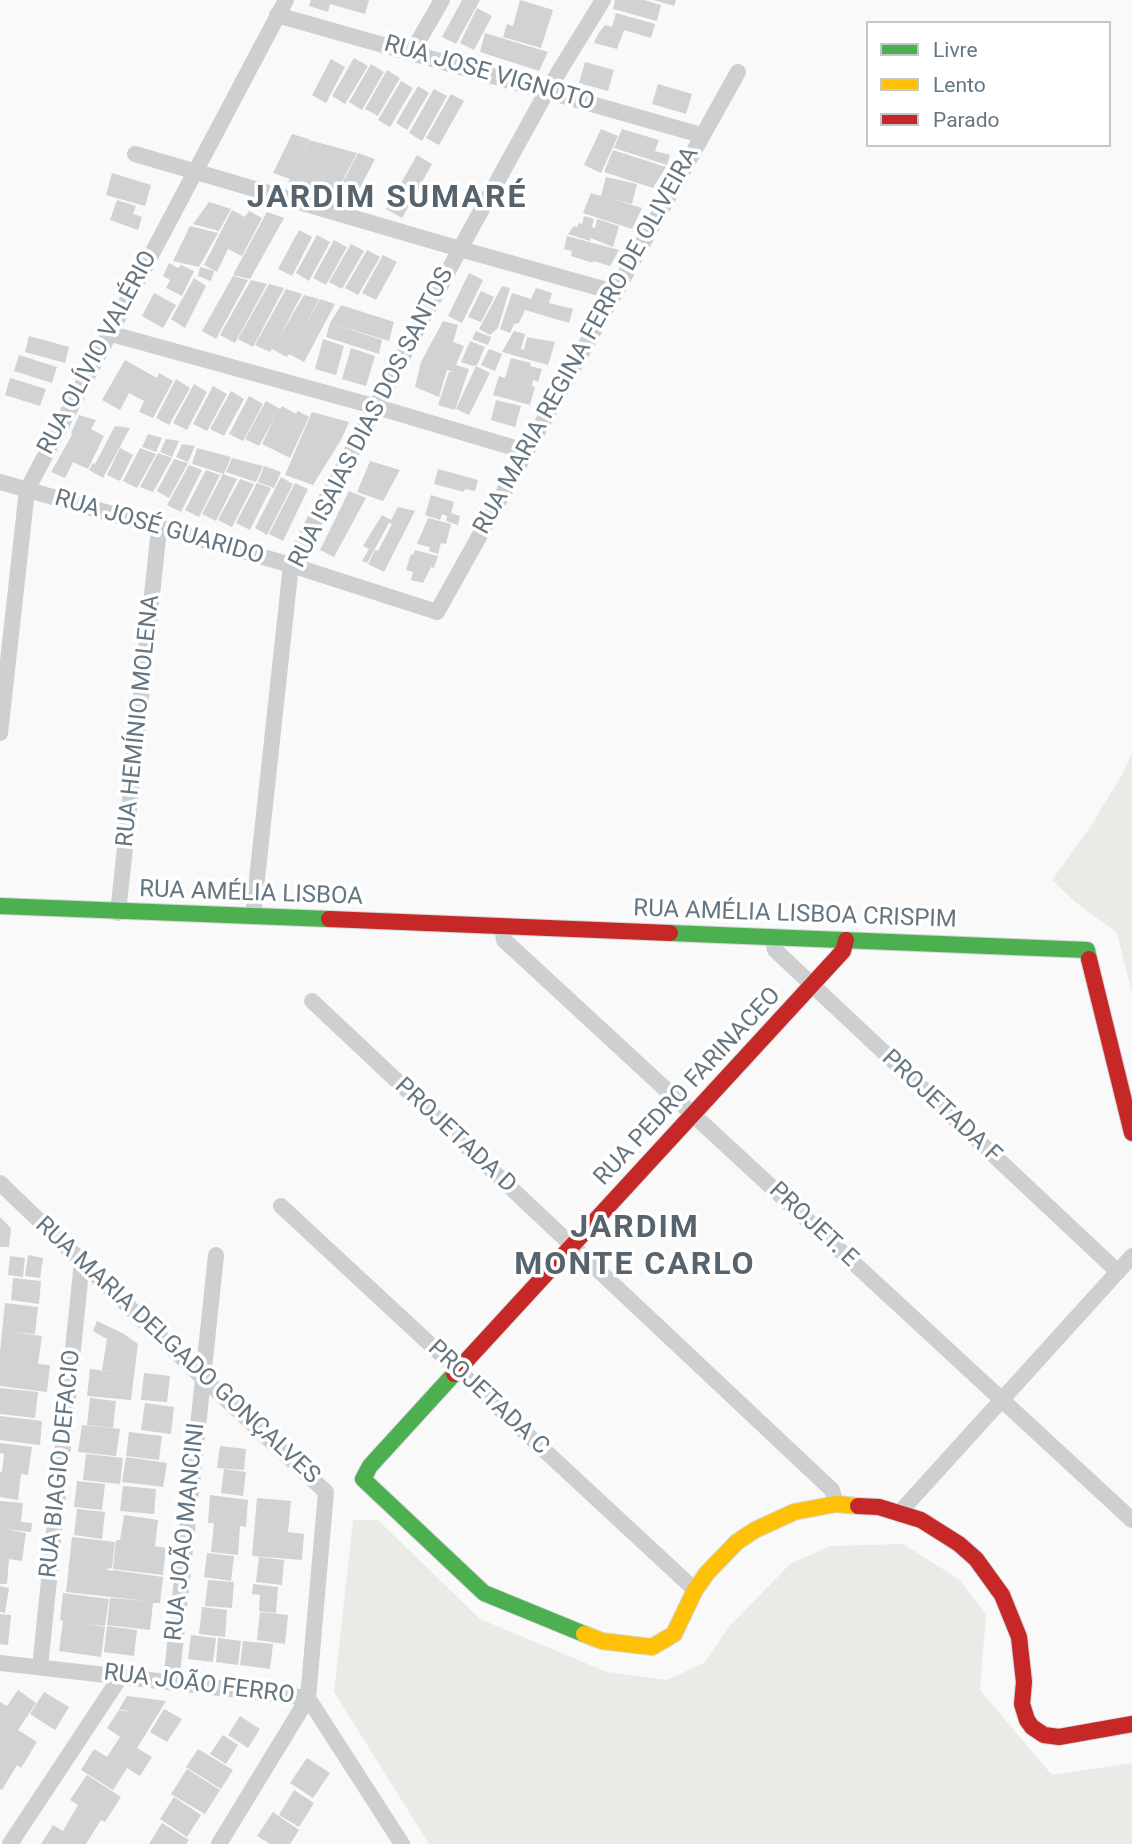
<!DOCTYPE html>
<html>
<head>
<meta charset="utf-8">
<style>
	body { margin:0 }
	#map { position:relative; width:1132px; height:1844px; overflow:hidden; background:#f9f9f9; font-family:Roboto,sans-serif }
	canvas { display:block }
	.legend { position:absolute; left:866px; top:21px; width:245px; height:126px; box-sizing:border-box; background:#fff; border:2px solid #c1c8cd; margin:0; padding:9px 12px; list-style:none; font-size:21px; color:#657683 }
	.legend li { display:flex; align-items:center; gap:14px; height:35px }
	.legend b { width:35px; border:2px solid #c1c8cd }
</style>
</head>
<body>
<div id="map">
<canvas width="1132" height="1844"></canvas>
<ul class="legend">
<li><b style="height:9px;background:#4caf50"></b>Livre</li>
<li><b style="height:9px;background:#ffc107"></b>Lento</li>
<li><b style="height:9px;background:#c62828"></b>Parado</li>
</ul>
</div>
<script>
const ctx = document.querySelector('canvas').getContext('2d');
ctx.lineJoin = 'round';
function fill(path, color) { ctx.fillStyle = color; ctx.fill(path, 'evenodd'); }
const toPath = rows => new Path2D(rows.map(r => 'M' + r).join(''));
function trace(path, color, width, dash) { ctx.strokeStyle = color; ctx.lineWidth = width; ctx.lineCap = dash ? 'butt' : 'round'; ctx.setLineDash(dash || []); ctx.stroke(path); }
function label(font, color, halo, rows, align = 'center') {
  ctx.font = font + ' Roboto,sans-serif'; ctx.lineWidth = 7; ctx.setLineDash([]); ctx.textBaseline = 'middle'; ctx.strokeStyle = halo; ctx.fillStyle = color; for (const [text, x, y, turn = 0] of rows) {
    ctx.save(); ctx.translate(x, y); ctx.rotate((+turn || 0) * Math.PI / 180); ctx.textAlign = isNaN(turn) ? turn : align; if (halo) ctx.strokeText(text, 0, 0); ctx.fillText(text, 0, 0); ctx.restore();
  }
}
fill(toPath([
	[1132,753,1132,993,1117,933,1075,902,1052,880,1089,829,1123,773],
	[353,1520,378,1520,480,1619,607,1672,667,1680,704,1663,729,1627,790,1564,830,1546,903,1544,960,1580,986,1615,980,1690,1052,1775,1132,1763,1132,1844,429,1844,334,1692]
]), '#e8ebe6');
fill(toPath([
	[311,0,369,0,365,14,330,4,328,12,309,6],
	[462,0,480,0,456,44,442,37],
	[520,0,553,10,541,48,503,37,507,24,513,26],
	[615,0,644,0,661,5,657,21,613,9],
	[654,0,676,0,674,6],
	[477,8,492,16,474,50,460,43],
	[616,13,655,24,651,38,624,30,617,49,594,43,598,34,605,25,612,27],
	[485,33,548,52,539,71,480,52],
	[354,58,368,66,345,104,332,96],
	[331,59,345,67,326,103,312,95],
	[585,62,614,70,608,91,579,83],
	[371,64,384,72,362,110,349,102],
	[387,70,400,78,378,116,365,109],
	[401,81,413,88,390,127,378,120],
	[658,84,692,94,686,114,652,104],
	[418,86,429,93,407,130,396,123],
	[434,89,447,96,422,141,409,133],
	[451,94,464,101,439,145,426,138],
	[601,129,618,136,601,173,584,165],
	[622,129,659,140,655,151,670,155,667,165,614,148],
	[292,134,309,139,303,152,309,140,357,153,334,197,317,189,288,182,290,179,273,173],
	[613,150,666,167,653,188,604,172],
	[358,153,375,159,352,203,336,195],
	[417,155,432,164,402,218,386,209],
	[112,173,151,185,145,206,106,195],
	[606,177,637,184,632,204,612,199,642,208,632,229,583,213,591,193,601,196],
	[117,200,136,206,133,214,142,217,138,230,110,220],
	[209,202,231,209,219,231,193,224],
	[232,210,245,217,249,211,262,218,242,256,228,249,217,272,204,265],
	[267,212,284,218,250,279,233,275],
	[584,216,594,219,592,227,595,228,597,219,619,226,613,247,591,238,590,241,568,234,574,226,577,227,579,223,582,224],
	[190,226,218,233,199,267,173,261],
	[299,230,312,237,292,276,278,269],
	[317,235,330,242,309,281,296,273],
	[567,236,619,250,610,266,593,261,593,263,571,256,572,251,564,249],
	[334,240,347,247,326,285,313,278],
	[351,244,364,251,342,289,329,282],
	[367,250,380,257,358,295,345,288],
	[383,255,397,262,376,300,362,293],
	[169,263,178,268,181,265,194,271,182,296,166,288,170,280,163,276],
	[200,267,214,271,211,281,198,276],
	[469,273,483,280,462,323,448,316],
	[233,276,248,280,216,339,202,331],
	[194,278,206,286,185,328,171,319],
	[251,280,267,284,235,343,220,335],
	[269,284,284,288,253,347,238,339],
	[502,286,510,288,498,328,490,335,479,329],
	[536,288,552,293,549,303,573,309,569,323,525,310,519,323,514,324,510,333,500,329,512,293,531,299],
	[286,289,302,294,278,339,304,295,319,299,304,328,320,299,335,304,304,362,289,354,287,357,272,349,270,352,255,345],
	[481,291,494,297,481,322,468,317],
	[154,293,176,305,163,328,142,316],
	[341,305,394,322,389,341,330,323],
	[443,321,458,325,453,342,464,346,456,365,469,369,455,410,438,405,449,372,454,372,447,370,439,397,415,387,421,362],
	[330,323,382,340,379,354,326,337],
	[476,331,491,337,488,345,472,339],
	[514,331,525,334,521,349,524,350,527,337,555,342,548,365,502,352],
	[29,336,69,347,65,363,25,352],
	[323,339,344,346,336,375,315,369],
	[470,341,485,347,477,365,473,366,461,362],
	[351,348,375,356,366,386,342,379],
	[489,349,502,354,495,371,481,365],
	[19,355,57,367,52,383,14,371],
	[511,358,531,363,530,366,542,369,538,382,533,380,532,386,535,387,530,405,493,395,499,376,505,378],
	[125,360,157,378,159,373,173,381,153,418,139,412,144,401,129,393,120,410,102,400],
	[476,366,490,373,469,415,456,409],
	[10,378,46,389,40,406,5,395],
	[176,379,190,388,169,425,156,418],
	[194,384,207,392,187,430,173,423],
	[213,386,227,394,207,431,193,424],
	[231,391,244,399,224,436,210,429],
	[249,396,263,404,243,441,229,434],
	[496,400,521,406,515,427,491,420],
	[266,401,280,409,282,406,296,414,298,411,309,417,290,458,262,444,276,415,259,446,245,439],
	[312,412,349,422,341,440,313,485,285,475],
	[79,415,96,420,91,429,104,436,88,469,73,462,65,478,51,472,73,433,71,433],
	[115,426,130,428,103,478,89,470,93,463,95,464],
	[148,434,162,438,156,452,142,447],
	[166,439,179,441,172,457,160,452],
	[182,444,195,446,188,462,176,457],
	[120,448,133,455,120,481,107,475],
	[140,448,156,454,137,488,123,481],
	[197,448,231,457,224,474,192,464],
	[158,453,172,458,153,492,140,487],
	[232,458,263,466,256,482,226,472],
	[174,459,188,463,169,498,157,491],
	[370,461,400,470,383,501,357,492],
	[189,465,202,470,181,512,167,505],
	[264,466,281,472,274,488,258,482],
	[438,469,478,480,475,491,465,489,464,492,434,484],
	[206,470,220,475,199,517,185,510],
	[223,474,237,479,216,521,202,514],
	[281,477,293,484,267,535,255,528],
	[240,479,254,484,232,527,218,520],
	[257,483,271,488,250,530,236,523],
	[295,483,308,489,283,541,269,534],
	[349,491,366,498,334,557,320,550],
	[431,495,454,502,451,513,460,516,458,525,446,521,447,516,442,514,440,520,425,515],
	[398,507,415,511,384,572,368,564,375,550,378,551,392,524,389,523,367,563,362,561,369,549,363,546,382,515,391,520],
	[428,518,451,524,446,544,441,543,438,554,429,551,430,547,417,544],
	[415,550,438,556,434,568,431,567,423,583,411,580,413,572,406,570,411,554,413,555],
	[0,1217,11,1228,9,1247,0,1247],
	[28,1255,43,1258,40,1278,25,1276],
	[10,1256,25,1258,23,1277,8,1275],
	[13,1278,41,1281,39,1304,11,1300],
	[5,1303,38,1307,35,1334,11,1332,42,1336,38,1364,50,1365,47,1392,0,1386,0,1352],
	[97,1321,124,1334,138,1344,131,1400,87,1396,90,1369,115,1372,102,1370,107,1339,93,1331],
	[144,1373,170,1376,167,1402,141,1400],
	[0,1388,38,1392,35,1418,0,1414],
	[90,1398,116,1401,113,1428,87,1425],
	[145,1403,174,1407,171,1434,141,1430],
	[0,1416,42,1421,40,1445,0,1440],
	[82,1425,120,1429,116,1456,78,1452],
	[129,1432,162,1436,159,1460,126,1456],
	[0,1443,32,1447,28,1475,21,1474,18,1500,0,1497,0,1472,2,1472,4,1454,0,1453],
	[220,1446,246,1449,244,1470,217,1468],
	[86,1454,123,1458,120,1484,83,1480],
	[126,1457,167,1463,163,1487,122,1482],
	[224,1469,246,1472,243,1496,221,1493],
	[77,1481,105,1484,102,1510,74,1507],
	[123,1486,156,1489,154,1514,120,1511],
	[210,1495,248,1500,246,1527,240,1526,238,1555,211,1552,214,1523,208,1523],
	[257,1498,291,1501,288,1532,304,1534,302,1560,252,1556],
	[0,1501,23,1503,21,1522,32,1523,31,1532,5,1529,26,1533,22,1561,9,1559,7,1584,0,1584],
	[77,1509,105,1512,102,1539,74,1535],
	[124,1515,158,1520,155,1546,166,1548,163,1575,113,1569,116,1540,120,1540],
	[72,1537,115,1542,112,1568,106,1569,111,1571,113,1570,163,1577,160,1603,153,1603,150,1630,107,1625,110,1598,146,1601,66,1592],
	[207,1553,234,1556,231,1581,204,1577],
	[259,1557,284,1560,282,1585,256,1582],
	[208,1580,234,1582,232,1608,205,1606],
	[253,1584,278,1587,276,1613,259,1611,260,1595,252,1594],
	[0,1586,9,1588,5,1613,0,1612],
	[63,1593,109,1599,105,1626,89,1624,105,1627,101,1657,59,1651,63,1621,60,1620],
	[202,1607,227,1610,225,1637,199,1634],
	[260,1612,288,1615,285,1644,257,1640],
	[0,1614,11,1615,8,1645,0,1644],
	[107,1626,137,1630,134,1656,104,1652],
	[191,1635,216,1638,213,1662,188,1659],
	[218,1638,241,1641,238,1665,216,1662],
	[243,1641,273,1644,270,1669,240,1665],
	[18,1690,36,1703,18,1730,37,1742,21,1768,17,1765,2,1790,0,1789,0,1702,7,1706],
	[44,1692,69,1707,55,1730,30,1714],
	[127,1696,166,1701,137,1748,152,1757,140,1776,127,1768,113,1790,81,1770,94,1749,107,1757,120,1737,107,1728,119,1710,134,1713,119,1709],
	[164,1709,182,1719,167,1742,150,1732],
	[240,1716,260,1729,248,1748,228,1735],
	[223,1735,238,1745,226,1764,210,1754],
	[198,1749,233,1770,221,1789,186,1767],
	[307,1758,330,1773,313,1798,290,1783],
	[187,1769,220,1790,205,1814,171,1794],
	[87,1775,121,1797,105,1822,101,1820,86,1844,41,1844,53,1825,63,1831,78,1805,70,1800],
	[294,1790,314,1803,299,1827,279,1815],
	[174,1797,201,1815,187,1837,160,1819],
	[273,1812,299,1830,290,1844,270,1844,257,1836],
	[162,1823,189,1840,186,1844,149,1844]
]), '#d0d2d3');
const fast = toPath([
	[0,906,329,919],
	[670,933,1087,950,1089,959],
	[454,1374,370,1466,363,1479,484,1593,584,1634]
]);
const slow = toPath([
	[584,1634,602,1641,652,1647,674,1634,695,1590,707,1573,737,1542,755,1530,794,1512,836,1504,858,1506]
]);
const jam = toPath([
	[329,919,670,933],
	[1089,959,1132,1133],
	[454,1374,843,951,846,940],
	[858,1506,879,1507,921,1520,959,1544,976,1559,1002,1595,1019,1637,1024,1682,1022,1704,1027,1720,1032,1727,1044,1735,1059,1737,1132,1724]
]);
trace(fast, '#d5d6d7', 18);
trace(slow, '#d5d6d7', 18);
trace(jam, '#d5d6d7', 18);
trace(toPath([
	[277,15,701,135],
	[412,52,442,0],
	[135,154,460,249,614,292],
	[108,333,377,407,525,451],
	[0,482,291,565,437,612,738,72],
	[0,733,27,490,286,0],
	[118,913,159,529],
	[253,916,291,565,460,249,547,91,603,0],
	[502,926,504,940,1132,1520],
	[772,937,775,950,1118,1272],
	[312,1001,832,1490,836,1504],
	[0,1183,202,1377,326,1492,308,1698,219,1844],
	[281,1206,695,1590],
	[900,1512,1132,1256],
	[0,1663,308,1698],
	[40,1667,82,1262],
	[171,1683,216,1255],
	[308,1698,402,1844],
	[10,1844,121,1676]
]), '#cecfd0', 16);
trace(fast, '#4caf50', 16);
trace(slow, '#ffc107', 16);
trace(jam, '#c62828', 16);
label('24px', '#657683', '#fff', [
	["RUA JOSE VIGNOTO",489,74,16],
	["RUA MARIA REGINA FERRO DE OLIVEIRA",587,341,-61],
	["RUA OLÍVIO VALÉRIO",98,353,-62],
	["RUA ISAIAS DIAS DOS SANTOS",372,418,-63],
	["RUA JOSÉ GUARIDO",159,528,16],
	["RUA HEMÍNIO MOLENA",139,721,-84],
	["RUA AMÉLIA LISBOA",251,894,2],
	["RUA AMÉLIA LISBOA CRISPIM",795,915,2],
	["RUA PEDRO FARINACEO",688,1087,-47],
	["PROJETADA F",941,1107,43],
	["PROJETADA D",455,1136,43],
	["PROJET. E",813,1225,43],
	["RUA MARIA DELGADO GONÇALVES",177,1351,43],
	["PROJETADA C",488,1398,43],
	["RUA BIAGIO DEFACIO",61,1464,-84],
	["RUA JOÃO MANCINI",186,1532,-84],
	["RUA JOÃO FERRO",199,1685,7]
]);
ctx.letterSpacing = '2px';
label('bold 32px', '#57646e', '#fff', [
	["JARDIM SUMARÉ",387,199],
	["JARDIM",635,1229],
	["MONTE CARLO",635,1266]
]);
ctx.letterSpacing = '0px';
</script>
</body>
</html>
